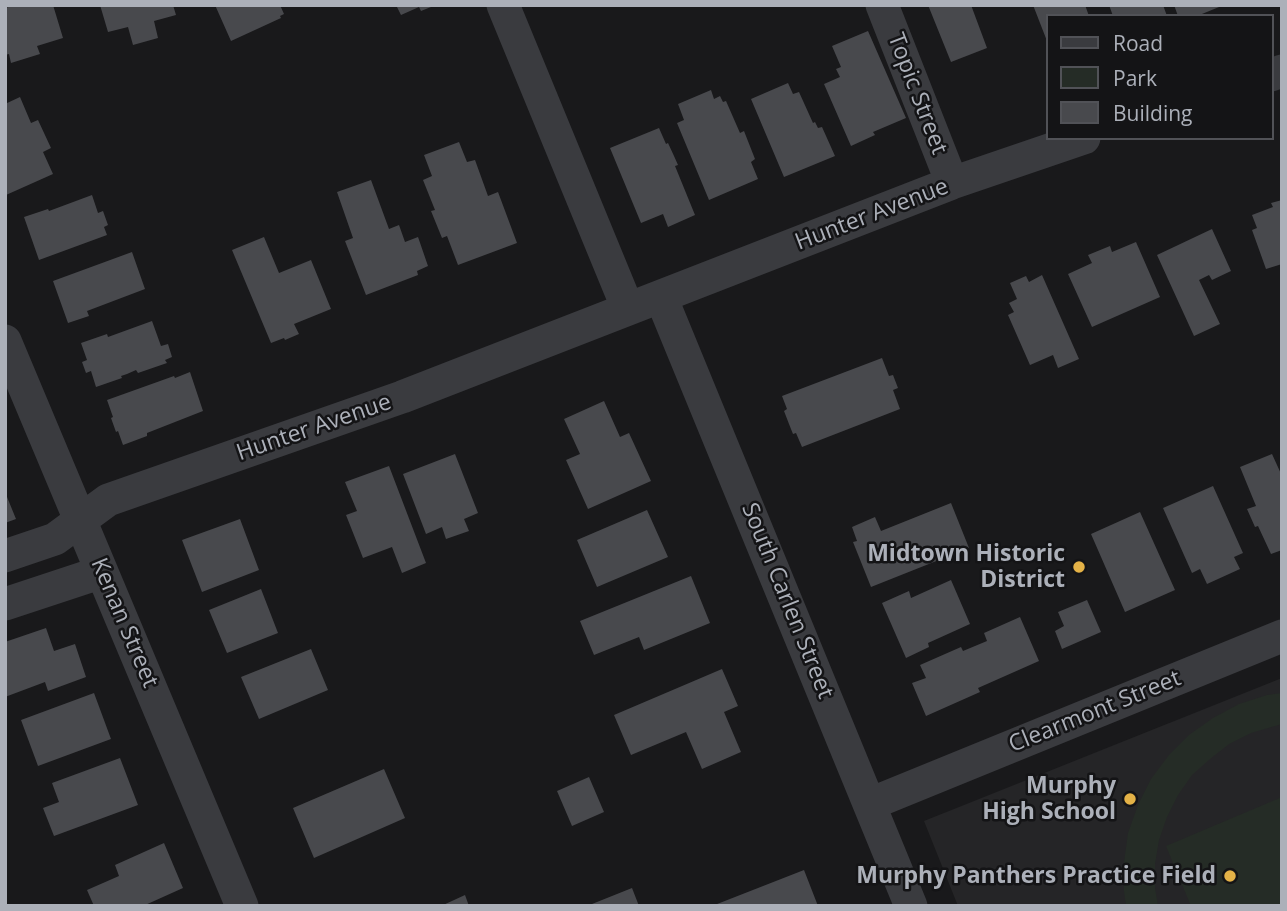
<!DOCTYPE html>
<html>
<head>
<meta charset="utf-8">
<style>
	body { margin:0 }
	#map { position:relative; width:1287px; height:911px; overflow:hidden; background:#19191b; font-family:"Open Sans",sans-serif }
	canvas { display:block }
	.frame { position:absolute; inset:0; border:7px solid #acb0b9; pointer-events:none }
	.legend { position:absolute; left:1046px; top:14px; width:228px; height:126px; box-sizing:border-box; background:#141416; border:2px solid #515257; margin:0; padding:9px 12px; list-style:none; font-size:21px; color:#acb0b9 }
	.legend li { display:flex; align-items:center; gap:14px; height:35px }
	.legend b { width:35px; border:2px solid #515257 }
</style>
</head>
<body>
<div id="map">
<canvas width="1287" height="911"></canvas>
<div class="frame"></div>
<ul class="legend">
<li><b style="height:9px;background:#3a3b3f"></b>Road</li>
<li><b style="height:19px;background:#252c26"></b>Park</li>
<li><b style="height:19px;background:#48494d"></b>Building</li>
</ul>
</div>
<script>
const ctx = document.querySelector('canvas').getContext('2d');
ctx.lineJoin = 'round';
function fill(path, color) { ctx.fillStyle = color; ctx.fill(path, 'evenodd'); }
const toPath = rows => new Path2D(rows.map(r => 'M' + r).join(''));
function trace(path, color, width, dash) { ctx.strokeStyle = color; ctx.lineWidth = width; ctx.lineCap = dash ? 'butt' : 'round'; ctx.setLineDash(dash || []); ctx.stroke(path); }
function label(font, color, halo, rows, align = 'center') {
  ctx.font = font + ' "Open Sans",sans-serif'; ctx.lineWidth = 5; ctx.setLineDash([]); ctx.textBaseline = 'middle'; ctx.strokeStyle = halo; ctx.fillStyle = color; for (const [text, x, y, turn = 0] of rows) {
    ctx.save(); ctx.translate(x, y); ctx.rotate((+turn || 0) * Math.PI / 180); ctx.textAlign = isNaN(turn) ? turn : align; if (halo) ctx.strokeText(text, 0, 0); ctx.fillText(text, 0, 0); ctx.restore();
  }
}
fill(toPath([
	[1282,678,1282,906,958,906,924,821]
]), '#252527');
fill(toPath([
	[1282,693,1282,724,1251,733,1229,744,1210,759,1192,775,1178,795,1167,817,1159,840,1155,864,1155,888,1158,906,1126,906,1124,891,1124,862,1128,833,1138,805,1151,779,1169,755,1189,735,1213,718,1239,704,1267,695],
	[1282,797,1282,906,1191,906,1166,846]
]), '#252c26');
fill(toPath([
	[15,5,53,5,63,38,37,46,40,54,11,63,9,54,5,55,5,8],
	[100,5,173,5,176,15,154,21,158,38,133,45,128,27,108,32],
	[215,5,280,5,284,14,280,16,281,18,231,41],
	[396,5,436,5,421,11,419,7,401,15],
	[928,5,971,5,987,48,951,62],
	[1033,5,1085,5,1089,16,1047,16,1047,41],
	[1109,5,1163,5,1167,16,1113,16],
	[1174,5,1224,5,1197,16,1178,16],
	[868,31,906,118,873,132,875,135,851,146,824,84,840,77,836,69,841,67,832,46],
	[788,83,793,94,799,92,813,123,815,122,818,128,822,127,835,156,784,177,751,99],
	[711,90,714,99,720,96,723,102,726,101,740,133,744,131,755,159,751,162,758,179,709,200,677,123,684,120,678,104],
	[20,97,31,123,38,120,51,148,43,152,53,174,6,195,5,104],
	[659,128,666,144,668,143,674,156,678,165,675,166,695,215,668,227,663,214,641,223,610,148],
	[459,142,467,162,475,160,488,196,498,192,517,243,458,265,447,236,442,238,431,211,435,210,423,180,432,176,424,155],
	[371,180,389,229,399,225,405,242,418,237,428,266,417,271,418,275,366,295,345,241,353,238,337,192],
	[92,195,98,213,103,211,108,225,104,227,107,235,39,260,24,217,48,209,49,211],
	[1282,200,1282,264,1266,269,1252,230,1257,228,1252,215,1273,207,1271,203],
	[1212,229,1231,271,1212,280,1209,275,1199,280,1220,324,1194,336,1157,255],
	[264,237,279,273,311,260,331,309,294,324,299,334,285,340,284,338,271,343,232,250],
	[1136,242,1160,297,1092,327,1068,274,1092,263,1088,255,1110,246,1112,252],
	[132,252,145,289,87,311,89,316,68,323,53,281],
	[1042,275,1079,359,1058,368,1053,355,1030,365,1008,315,1014,312,1009,303,1017,299,1010,283,1026,276,1029,282],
	[152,321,161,346,168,344,172,357,165,360,167,363,138,373,136,370,127,374,121,376,122,378,96,387,91,371,86,373,82,362,87,360,81,343,107,334,108,337],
	[882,358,889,376,893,375,898,388,893,390,900,409,802,447,796,433,793,434,789,424,784,411,787,409,782,396],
	[190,372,203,411,147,433,147,436,123,445,118,431,116,432,111,418,113,417,107,400,174,376,175,378],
	[604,401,620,437,629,433,651,481,588,509,566,460,580,454,564,419],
	[455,454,478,513,464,519,469,531,446,539,442,527,426,534,403,474],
	[1272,454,1282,476,1282,550,1271,554,1258,526,1255,527,1247,509,1256,506,1240,467],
	[389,466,426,563,402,573,392,547,363,558,346,515,357,511,345,482],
	[1213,486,1243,553,1234,557,1240,569,1207,584,1200,569,1192,573,1163,508],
	[5,492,16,519,5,523],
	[951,503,969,548,871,587,853,542,857,541,852,527,875,517,881,531],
	[647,510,668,557,597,587,577,540],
	[1140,512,1175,590,1125,612,1091,534],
	[240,519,259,570,202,592,182,540],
	[691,576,710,623,644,650,639,637,594,655,580,621],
	[951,580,970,624,928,643,929,647,906,658,882,603,909,591,911,598],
	[261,589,278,633,227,653,209,610],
	[1087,600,1101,632,1062,649,1055,631,1064,626,1058,612],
	[1020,617,1039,661,978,688,980,692,926,716,912,683,926,678,920,665,961,647,963,651,987,641,984,633],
	[46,628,54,651,75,644,86,677,48,691,45,682,5,697,5,642],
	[311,649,328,690,259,719,241,677],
	[722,669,738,706,724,712,741,752,702,769,686,732,631,755,614,715],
	[94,693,111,739,38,766,21,720],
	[120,758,138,805,54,836,43,808,59,802,52,783],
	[384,769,405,818,314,858,293,808],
	[589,777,604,812,572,826,557,791],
	[164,843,183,888,143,906,94,906,87,890,119,876,115,865],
	[804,870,818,906,712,906],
	[632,888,639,906,587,906],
	[465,895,469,906,441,906]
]), '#48494d');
trace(toPath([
	[503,5,628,309],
	[882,5,952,183],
	[1271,75,1282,71],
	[661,297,911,906],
	[5,341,242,906],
	[5,556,55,539,108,500,402,397,952,183,1084,138],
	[5,604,102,572],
	[870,804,1282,636]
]), '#3a3b3f', 33);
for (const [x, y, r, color] of [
	[1079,567,7,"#e4b247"],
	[1130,799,7,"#e4b247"],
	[1230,876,7,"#e4b247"]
]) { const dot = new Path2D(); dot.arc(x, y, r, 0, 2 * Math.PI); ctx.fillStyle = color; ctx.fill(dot); trace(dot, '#141416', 2.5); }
label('23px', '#acb0b9', '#141416', [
	["Topic Street",917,94,69],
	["Hunter Avenue",872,215,-21],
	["Hunter Avenue",314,428,-19],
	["South Carlen Street",787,601,68],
	["Kenan Street",124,623,67],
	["Clearmont Street",1095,712,-22]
]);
label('bold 23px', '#acb0b9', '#141416', [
	["Midtown Historic",1065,554],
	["District",1065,580],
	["Murphy",1116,786],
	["High School",1116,812],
	["Murphy Panthers Practice Field",1216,876]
], 'right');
</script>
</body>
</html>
